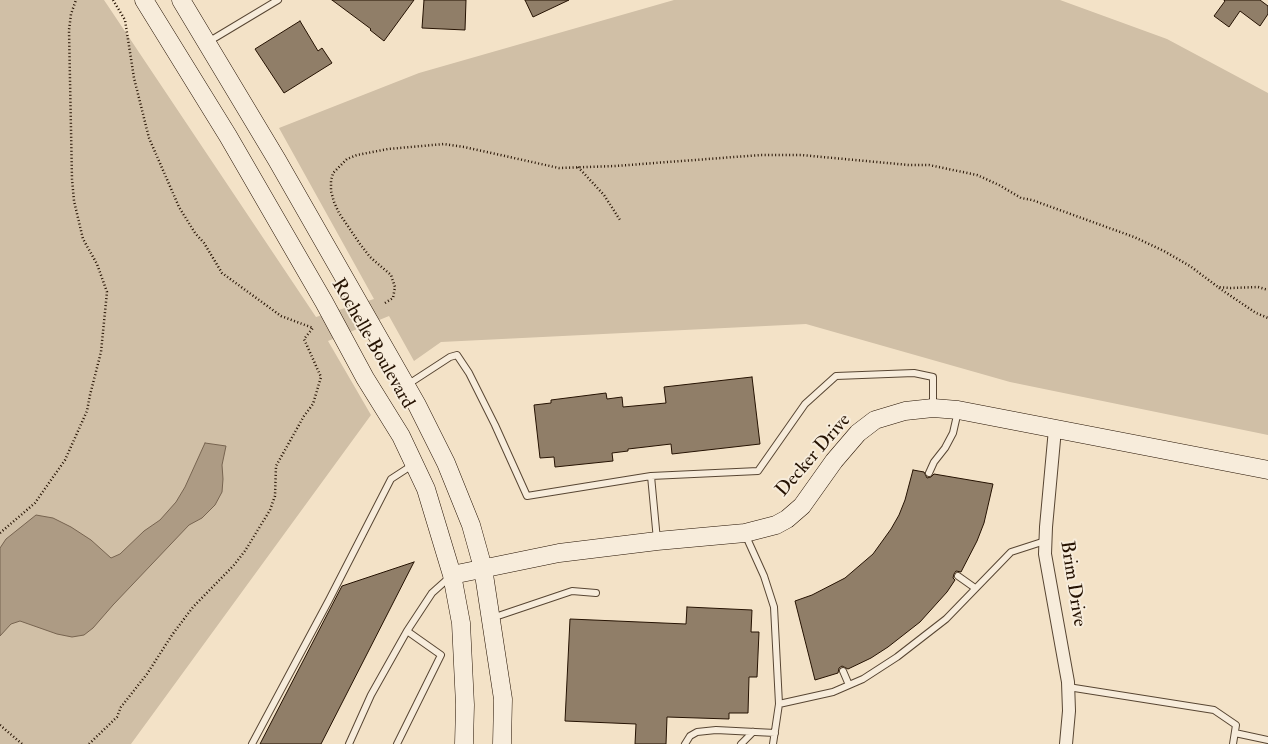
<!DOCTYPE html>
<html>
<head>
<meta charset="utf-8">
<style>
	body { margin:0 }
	canvas { display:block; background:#f3e2c7 }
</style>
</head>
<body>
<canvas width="1268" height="744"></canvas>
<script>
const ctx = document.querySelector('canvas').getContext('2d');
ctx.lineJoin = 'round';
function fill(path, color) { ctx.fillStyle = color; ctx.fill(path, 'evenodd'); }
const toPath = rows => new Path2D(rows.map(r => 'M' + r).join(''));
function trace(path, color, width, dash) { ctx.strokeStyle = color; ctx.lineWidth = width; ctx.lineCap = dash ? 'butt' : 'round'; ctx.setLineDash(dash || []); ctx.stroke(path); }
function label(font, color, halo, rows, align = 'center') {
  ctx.font = font + ' "IM FELL Double Pica",serif'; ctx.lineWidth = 4; ctx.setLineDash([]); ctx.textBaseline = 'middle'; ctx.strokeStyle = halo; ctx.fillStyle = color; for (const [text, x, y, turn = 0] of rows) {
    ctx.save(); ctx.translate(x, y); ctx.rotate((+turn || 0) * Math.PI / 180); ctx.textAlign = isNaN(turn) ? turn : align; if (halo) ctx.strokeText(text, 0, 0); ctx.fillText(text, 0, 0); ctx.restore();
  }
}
fill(toPath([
	[0,0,104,0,316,317,374,299,279,128,419,73,674,0,1060,0,1167,39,1268,93,1268,435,1010,382,806,324,441,342,414,361,389,316,328,341,371,415,131,744,0,744]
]), '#d0bfa6');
const water = toPath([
	[205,443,226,446,222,465,223,479,222,492,215,505,202,518,189,525,113,605,93,628,84,635,72,637,57,634,20,621,11,624,0,636,0,548,6,539,36,515,53,518,71,527,91,540,111,558,120,554,144,531,160,520,176,502,185,487,205,443]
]);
fill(water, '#ad9b84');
trace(water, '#776450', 1);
const building = toPath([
	[332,0,414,0,384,41,370,30,371,29,332,0],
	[424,0,466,0,465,30,422,28,424,0],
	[525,0,569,0,533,17,525,0],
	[1224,0,1260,0,1268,6,1268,14,1260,26,1240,11,1229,27,1214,16,1225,1,1224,0],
	[300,21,318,51,322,48,332,63,284,93,255,49,300,21],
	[752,377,760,444,672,454,671,444,628,449,628,451,612,453,613,461,555,467,554,457,540,458,534,405,551,403,551,400,606,393,607,399,622,397,623,407,666,403,664,387,752,377],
	[913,470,924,472,927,478,931,477,934,474,993,484,984,523,977,541,961,572,956,571,954,574,953,578,955,580,947,592,920,622,888,647,871,658,848,669,842,666,839,668,838,673,815,680,795,601,812,595,845,578,873,554,891,529,899,515,905,500,913,470],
	[414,562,321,744,260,744,342,586,414,562],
	[687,607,752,610,751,632,759,632,757,677,749,677,748,713,729,713,729,719,667,717,666,744,635,744,636,724,565,721,570,619,686,624,687,607]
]);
fill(building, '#907e68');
trace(building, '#251202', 1);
const lane = toPath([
	[208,42,278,0],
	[407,385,450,357,457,355,469,373,495,425,527,496,651,476],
	[929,473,934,462,945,448,953,433,958,411],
	[745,534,764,576,774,607,779,704,773,744],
	[657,540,651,476,758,471,805,404,836,376,914,373,933,377,933,406],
	[958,576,975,588],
	[492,618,572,591,596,593],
	[843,671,849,685],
	[1068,687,1214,710,1236,725,1233,744],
	[779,704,833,692,863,679,897,657,946,619,1011,552,1045,541],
	[1235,733,1268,740],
	[252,744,329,600,391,479,414,464],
	[349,744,371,695,407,631,432,593,451,576],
	[397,744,441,655,407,631],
	[685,744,690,736,697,732,716,730,775,733],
	[741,744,753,732]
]);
const street = toPath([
	[1055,429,1046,527,1045,554,1068,682,1069,711,1066,744]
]);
const secondary = toPath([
	[144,0,228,136,324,302,365,378,401,436,426,489,452,575,461,623,465,705,464,744],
	[181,0,277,160,417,405,446,463,471,525,483,568,503,699,502,744],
	[452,575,559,553,657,541,745,533,776,525,787,519,802,506,834,461,858,433,875,420,905,411,933,408,958,410,1268,470]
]);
trace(lane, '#584633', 8);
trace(street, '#584633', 14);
trace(secondary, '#251202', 19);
trace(toPath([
	[578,167,604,195,620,220],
	[1219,288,1256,313,1268,318],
	[385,303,393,298,395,287,391,275,370,257,360,244,339,213,334,202,331,191,331,181,333,173,347,159,357,155,388,149,444,144,464,147,559,168,615,166,761,155,801,155,909,165,929,165,977,175,999,185,1021,198,1032,200,1134,237,1164,251,1190,266,1218,287,1231,288,1258,287,1268,290],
	[0,533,35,503,65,460,87,411,90,395,101,352,107,292,97,264,83,239,74,201,72,179,69,30,71,14,76,0],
	[0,725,22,744],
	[89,744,117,717,121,707,147,674,172,635,193,607,234,565,245,551,270,510,275,496,276,466,304,416,313,404,321,377,304,339,313,328,281,316,222,273,204,243,195,233,179,207,149,138,134,78,125,20,113,0]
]), '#251202', 2.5, [1, 2.5]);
trace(lane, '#f7ecdb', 6);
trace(street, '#f7ecdb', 12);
trace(secondary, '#f7ecdb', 18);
label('19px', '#251202', '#f7ecdb', [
	["Rochelle Boulevard",372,344,60],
	["Decker Drive",814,456,-49],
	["Brim Drive",1072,584,81]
]);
</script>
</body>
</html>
